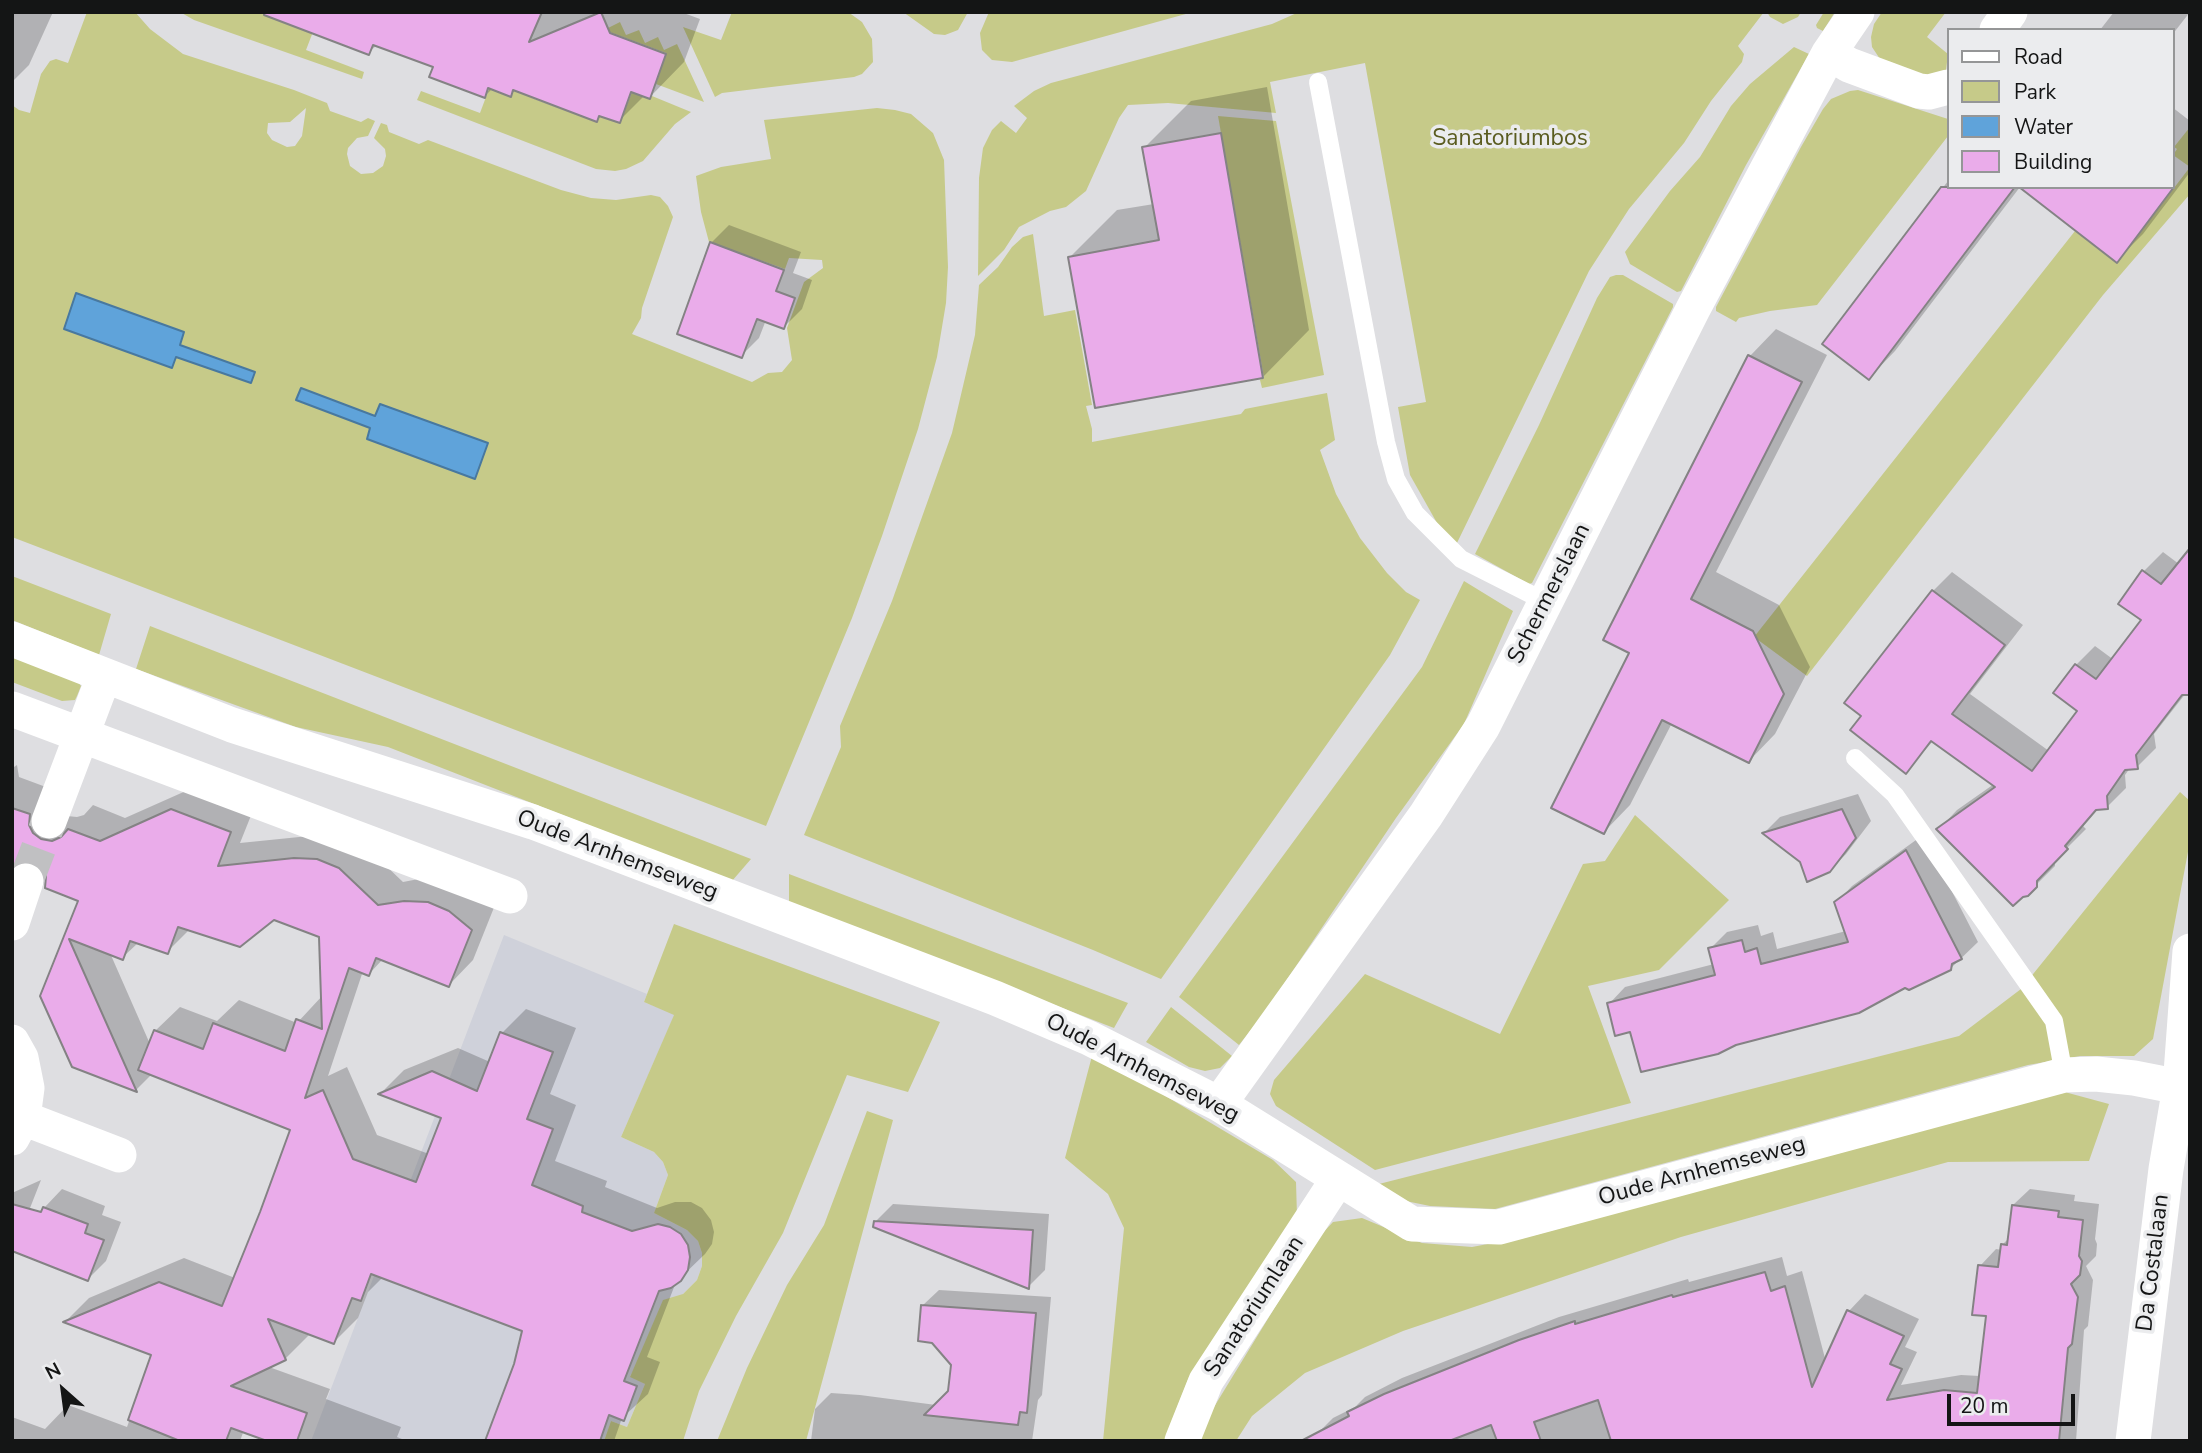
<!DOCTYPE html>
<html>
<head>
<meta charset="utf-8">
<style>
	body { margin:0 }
	#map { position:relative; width:2202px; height:1453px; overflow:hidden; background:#dedee1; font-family:"Nunito Sans",sans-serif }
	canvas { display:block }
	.frame { position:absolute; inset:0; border:14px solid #141515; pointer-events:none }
	.legend { position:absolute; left:1947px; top:28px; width:228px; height:161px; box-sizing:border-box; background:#ebecee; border:2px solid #959697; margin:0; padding:9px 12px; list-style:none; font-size:21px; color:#141515 }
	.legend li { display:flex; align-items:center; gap:14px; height:35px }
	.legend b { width:35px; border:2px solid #959697 }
	.north { position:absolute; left:28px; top:1355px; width:70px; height:70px; -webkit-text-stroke:5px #ebecee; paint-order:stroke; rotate:332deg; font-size:19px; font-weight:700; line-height:28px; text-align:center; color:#141515 }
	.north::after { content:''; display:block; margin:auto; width:24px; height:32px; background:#141515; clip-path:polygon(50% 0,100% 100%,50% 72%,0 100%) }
	.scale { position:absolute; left:1947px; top:1394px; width:128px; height:32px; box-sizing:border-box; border:4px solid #141515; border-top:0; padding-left:9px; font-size:21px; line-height:24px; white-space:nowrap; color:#141515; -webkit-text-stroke:5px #ebecee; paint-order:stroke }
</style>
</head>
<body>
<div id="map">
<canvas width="2202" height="1453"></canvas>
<div class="frame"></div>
<ul class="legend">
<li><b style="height:9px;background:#fff"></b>Road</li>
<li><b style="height:19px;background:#c6ca89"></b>Park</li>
<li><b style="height:19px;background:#5fa3da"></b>Water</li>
<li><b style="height:19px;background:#eaacea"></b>Building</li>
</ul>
<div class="north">N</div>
<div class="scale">20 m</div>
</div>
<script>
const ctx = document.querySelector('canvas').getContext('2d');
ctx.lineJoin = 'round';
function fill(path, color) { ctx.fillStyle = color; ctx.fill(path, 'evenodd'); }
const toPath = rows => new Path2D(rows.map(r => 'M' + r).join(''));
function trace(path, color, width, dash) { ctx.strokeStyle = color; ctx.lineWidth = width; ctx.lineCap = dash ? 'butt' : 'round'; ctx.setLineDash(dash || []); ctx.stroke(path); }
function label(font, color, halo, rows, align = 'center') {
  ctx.font = font + ' "Nunito Sans",sans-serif'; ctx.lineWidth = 7; ctx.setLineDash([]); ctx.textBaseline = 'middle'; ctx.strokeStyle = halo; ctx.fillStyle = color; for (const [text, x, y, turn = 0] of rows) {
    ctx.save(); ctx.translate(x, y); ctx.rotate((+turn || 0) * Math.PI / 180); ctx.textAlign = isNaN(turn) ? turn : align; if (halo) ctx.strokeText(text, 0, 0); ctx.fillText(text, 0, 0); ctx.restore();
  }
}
fill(toPath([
	[504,935,647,994,644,1002,675,1014,621,1137,654,1152,663,1162,668,1175,654,1213,687,1230,698,1241,702,1253,702,1266,697,1280,683,1294,630,1376,645,1384,627,1427,611,1421,604,1441,311,1441]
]), '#cfd1da');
fill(toPath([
	[87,12,135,12,150,29,183,54,294,90,327,103,330,111,361,122,368,118,375,121,368,136,357,138,348,148,347,154,350,166,361,174,373,173,383,166,386,156,385,149,374,138,381,123,387,125,389,132,419,144,428,140,561,190,591,198,616,200,651,195,660,197,668,206,673,217,642,308,641,318,632,334,752,382,768,373,782,372,792,360,787,328,804,282,823,268,822,260,789,258,785,269,709,242,701,212,696,176,721,167,771,159,764,120,877,108,895,110,911,114,933,133,944,160,948,267,946,303,937,357,918,429,882,536,852,618,766,826,12,537,12,105,19,110,30,113,41,74,50,61,56,59,68,63],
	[306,108,302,136,295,146,287,147,272,140,267,133,268,123,290,122],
	[180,12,296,12,316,24,306,50,364,72,362,79,194,20],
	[732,12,848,12,862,22,872,39,873,62,862,74,854,77,722,93,715,97,683,27,721,40],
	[903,12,968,12,958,30,945,35,934,34],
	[989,12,1193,12,1012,62,992,60,982,50,980,33],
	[1299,12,1764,12,1738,46,1744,54,1742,62,1711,101,1684,143,1629,209,1589,271,1456,545,1437,523,1410,475,1398,407,1426,402,1365,63,1270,82,1276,113,1168,103,1128,105,1119,118,1086,191,1066,207,1050,211,1019,227,1004,250,978,276,979,178,983,148,992,130,1001,121,1016,133,1027,118,1014,106,1034,91,1051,83,1272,24],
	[1767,12,1801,12,1798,17,1783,24,1770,17],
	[1824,12,1835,12,1823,31,1817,28,1816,25],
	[1882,12,1946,12,1927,37,1948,54,1946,70,1927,77,1882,62,1872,47,1871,37,1874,24],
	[620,22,626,35,639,30,645,43,658,37,664,50,677,44,704,102,656,84,666,53,604,30],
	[1794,47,1809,54,1746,165,1681,291,1677,292,1630,264,1625,252,1670,191,1700,157,1731,106,1750,84],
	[515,85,533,92,532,98,597,122,600,116,620,123,632,92,650,99,652,96,691,112,675,124,643,161,626,169,615,171,596,169,417,100,421,91,480,113,489,89,511,96],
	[1858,90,1948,119,1948,136,1817,305,1770,311,1739,318,1736,322,1716,311,1716,307,1801,147,1823,109,1831,99,1850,91],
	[1218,116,1276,121,1324,375,1262,388,1260,380,1264,378],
	[2190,127,2190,194,2103,295,1807,676,1754,637,2075,231,2104,252,2135,239,2190,167,2173,155,2177,149,2174,147],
	[1033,234,1044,316,1075,310,1092,405,1086,406,1092,429,1092,442,1241,414,1245,409,1327,393,1335,440,1320,450,1336,494,1360,538,1387,573,1406,592,1420,600,1390,655,1161,979,1093,950,804,835,841,747,840,726,892,601,952,433,975,335,979,285,998,267,1012,247,1023,237],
	[1616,275,1623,275,1673,304,1673,307,1532,583,1529,584,1475,554,1539,425,1597,298,1610,277],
	[12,576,111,614,99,655,12,620],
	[1464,581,1513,611,1464,724,1396,818,1265,1012,1239,1045,1179,997,1422,667],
	[150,626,751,859,732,881,388,747,296,727,136,669],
	[12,657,79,683,81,686,77,696,75,700,62,701,12,682],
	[2180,792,2190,801,2190,841,2153,1039,2134,1056,2080,1056,2028,1065,1495,1209,1430,1206,1396,1199,1375,1185,1959,1036,2021,989],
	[1635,815,1729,900,1659,970,1588,986,1631,1103,1375,1170,1276,1106,1270,1094,1274,1080,1365,974,1500,1034,1583,864,1605,861],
	[789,874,1128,1003,1114,1028,789,902],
	[674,924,940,1022,908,1092,847,1075,783,1233,736,1316,699,1391,683,1441,604,1441,611,1421,627,1427,645,1384,630,1377,663,1300,683,1294,697,1280,702,1266,702,1253,698,1241,687,1230,654,1213,668,1175,663,1162,654,1152,621,1137,674,1015,644,1002],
	[1171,1007,1232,1056,1220,1068,1205,1071,1189,1067,1146,1042],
	[1092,1056,1142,1082,1273,1160,1296,1182,1297,1216,1189,1377,1164,1441,1103,1441,1124,1228,1108,1194,1065,1158],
	[2061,1091,2109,1104,2089,1161,1948,1162,1681,1237,1403,1331,1305,1373,1252,1416,1236,1441,1197,1441,1203,1425,1316,1240,1333,1222,1362,1218,1422,1243,1472,1247,1535,1235],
	[867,1111,893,1120,806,1441,717,1441,747,1368,787,1285,824,1225]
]), '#c6ca89');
const water = toPath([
	[76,293,184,332,180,345,255,372,251,383,176,357,172,368,64,329,76,293],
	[301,388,375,416,380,404,488,443,475,479,367,439,370,428,296,400,301,388]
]);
fill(water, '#5fa3da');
trace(water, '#48789f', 2);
fill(toPath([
	[12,12,53,12,29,65,12,82],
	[298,12,681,12,700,19,684,62,650,97,645,95,619,121,602,115,597,120,516,89,511,95,493,88,485,96,435,66,377,45,368,53],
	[2114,12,2190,12,2172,35,2172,30,2100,30],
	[1267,87,1309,330,1263,377,1070,257,1117,210,1154,204,1144,148,1191,101],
	[2172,107,2190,121,2190,172,2143,234,2117,260,2172,187],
	[1948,181,1948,187,2020,187,1895,351,1869,378,1824,344],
	[729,225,801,252,793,273,812,280,802,309,784,327,766,320,759,338,741,356,711,243],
	[1776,329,1827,355,1716,572,1779,605,1810,667,1775,734,1749,761,1672,723,1630,805,1604,832,1632,652,1750,356],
	[2163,552,2179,564,2186,693,2154,734,2156,748,2137,767,2130,768,2125,775,2126,788,2107,807,2098,808,2083,826,2086,829,2055,860,2055,866,2027,894,1939,829,1957,810,1994,784,1934,740,1905,772,1864,716,1847,703,1933,591,1952,572,2023,625,1970,694,2049,751,2080,711,2076,665,2095,646,2114,660,2144,620,2144,571],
	[12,762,14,767,17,765,19,777,54,790,67,816,77,817,84,815,93,805,125,818,197,786,254,808,240,843,319,835,363,844,403,882,429,877,495,905,473,960,449,985,383,959,369,974,363,971,328,1076,347,1067,377,1135,429,1154,443,1117,381,1093,404,1070,458,1048,490,1062,502,1033,526,1009,576,1028,550,1094,576,1105,555,1161,607,1181,605,1187,657,1208,675,1202,691,1202,702,1208,711,1220,714,1232,712,1244,705,1254,676,1282,647,1357,660,1362,648,1394,622,1418,614,1441,486,1441,515,1364,524,1330,383,1277,368,1292,358,1318,334,1342,311,1333,285,1359,269,1367,330,1389,326,1399,401,1427,397,1437,407,1441,272,1441,244,1430,240,1441,12,1441,12,1417,45,1429,68,1405,127,1427,153,1354,66,1321,89,1298,184,1258,235,1278,292,1129,152,1074,136,1090,73,1066,42,996,80,900,47,876,42,866,34,860,21,860,12,866],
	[274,918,321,935,323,995,297,1023,239,1000,217,1021,180,1007,155,1031,150,1044,110,953,122,958,139,942,167,952,190,929],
	[1858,794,1871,821,1846,854,1829,871,1801,861,1764,833,1780,817],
	[1923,835,1978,942,1950,969,1905,987,1632,1030,1609,1004,1625,987,1714,964,1710,949,1727,932,1758,925,1761,936,1773,932,1777,949,1846,931,1836,903,1852,886],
	[41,1180,12,1254,12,1193],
	[62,1189,105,1206,102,1215,121,1222,106,1261,88,1279,44,1208],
	[2030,1189,2075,1195,2074,1201,2099,1204,2095,1239,2097,1244,2096,1256,2086,1266,2093,1280,2088,1326,2084,1330,2076,1441,1684,1441,1677,1418,1611,1441,1320,1441,1317,1434,1333,1418,1355,1407,1365,1397,1402,1378,1559,1317,1688,1279,1689,1282,1782,1257,1787,1276,1802,1271,1826,1362,1849,1311,1865,1294,1919,1319,1905,1347,1917,1352,1901,1385,1961,1375,1980,1376,1988,1315,1980,1266,1996,1249,2002,1250,2002,1245,2009,1238,2013,1205],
	[893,1204,1049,1214,1045,1270,1028,1287,876,1221],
	[939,1290,1051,1297,1042,1395,1038,1400,1032,1441,811,1441,815,1409,831,1393,860,1395,936,1405,950,1391,953,1365,922,1306]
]), '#0003');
const building = toPath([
	[264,12,542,12,529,42,601,12,610,33,666,54,650,99,631,92,620,123,599,116,597,122,513,90,511,97,488,88,485,98,429,77,433,67,373,45,369,55,264,15,264,12],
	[1221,133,1263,378,1095,408,1068,257,1159,240,1142,147,1221,133],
	[1941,187,2015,187,1869,380,1822,344,1941,187],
	[2019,187,2174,187,2117,263,2019,187],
	[710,242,784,270,776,291,795,298,784,329,757,319,742,358,677,334,710,242],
	[1748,355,1802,382,1691,599,1753,631,1784,694,1749,763,1662,720,1604,834,1551,808,1629,653,1603,640,1748,355],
	[2190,548,2190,695,2182,695,2136,755,2138,769,2125,770,2107,796,2108,809,2096,810,2065,846,2068,849,2037,881,2037,887,2028,896,2023,897,2013,906,1936,829,1995,787,1931,741,1906,774,1850,730,1861,716,1844,703,1932,590,2005,645,1952,714,2032,771,2077,711,2053,693,2075,664,2096,679,2141,620,2118,604,2142,570,2161,584,2190,548],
	[12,808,30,814,29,825,33,833,41,839,52,841,61,837,68,829,100,841,171,809,231,832,218,866,294,858,317,859,339,868,378,905,404,901,428,902,449,911,472,930,449,987,376,958,369,976,349,968,305,1098,323,1090,353,1159,416,1182,441,1118,378,1094,432,1071,477,1091,500,1032,553,1052,527,1119,553,1129,532,1185,583,1206,582,1212,632,1231,658,1224,670,1227,681,1234,688,1245,690,1257,688,1270,681,1281,671,1288,659,1291,624,1381,637,1386,624,1421,609,1415,600,1441,485,1441,514,1364,522,1331,371,1274,361,1301,352,1298,334,1344,268,1319,286,1360,231,1386,307,1413,297,1441,267,1441,231,1428,226,1441,180,1441,128,1420,151,1355,63,1322,159,1282,222,1306,260,1212,290,1130,138,1070,154,1030,203,1049,213,1023,285,1051,296,1019,322,1029,319,937,274,920,240,947,178,927,168,954,130,941,123,960,69,939,137,1092,72,1067,40,996,78,901,45,888,46,876,41,867,33,862,23,861,12,866,12,808],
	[1842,809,1856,838,1830,872,1807,882,1800,862,1762,833,1842,809],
	[1906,850,1962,959,1952,964,1951,970,1909,990,1905,988,1859,1013,1736,1045,1718,1054,1641,1072,1630,1032,1615,1036,1607,1003,1715,975,1708,948,1742,940,1745,952,1757,948,1761,964,1848,942,1834,902,1906,850],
	[12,1204,41,1212,43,1207,88,1224,85,1233,104,1240,88,1281,12,1251,12,1204],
	[2012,1205,2059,1211,2058,1217,2083,1220,2079,1256,2082,1261,2080,1275,2071,1284,2078,1297,2072,1344,2068,1348,2059,1441,1611,1441,1598,1400,1534,1422,1541,1441,1497,1441,1491,1425,1449,1441,1301,1441,1349,1416,1347,1412,1384,1394,1519,1340,1575,1321,1575,1324,1672,1295,1673,1297,1765,1272,1771,1291,1785,1286,1812,1387,1847,1310,1904,1336,1890,1364,1902,1369,1887,1400,1944,1390,1977,1393,1986,1316,1972,1315,1978,1265,1998,1267,2001,1244,2007,1245,2012,1205],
	[874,1221,1033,1230,1029,1289,873,1227,874,1221],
	[921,1305,1036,1313,1027,1413,1020,1412,1018,1425,924,1415,948,1391,951,1365,932,1343,918,1341,921,1305]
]);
fill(building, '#eaacea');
trace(building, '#848284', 2);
trace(toPath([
	[26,881,49,821]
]), '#c0c0c2', 35, [35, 18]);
trace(toPath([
	[1318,82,1386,442,1396,479,1415,513,1461,559,1546,602],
	[1855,758,1895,795,2054,1021,2064,1075]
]), '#fff', 18);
trace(toPath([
	[1997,30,2010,12],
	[1829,53,1849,65,1919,91,1929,92,1948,87],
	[12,639,232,725,533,822,995,998,1089,1038,1219,1104,1412,1224,1499,1227,2064,1075,2096,1074,2134,1078,2190,1089],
	[12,709,510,896],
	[49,821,104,676],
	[12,923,26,881],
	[12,1042,21,1058,27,1088,23,1118,12,1138],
	[1219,1104,1426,815,1483,726,1693,309,1829,53,1857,12],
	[23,1118,119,1155],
	[1182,1441,1206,1381,1338,1179],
	[2133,1441,2166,1169,2180,1087,2190,951]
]), '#fff', 35);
label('23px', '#5a5c1f', '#ebecee', [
	["Sanatoriumbos",1510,139]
]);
label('23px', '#141515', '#ebecee', [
	["Schermerslaan",1550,594,-63],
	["Oude Arnhemseweg",617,856,21],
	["Oude Arnhemseweg",1142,1069,27],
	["Oude Arnhemseweg",1702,1172,-15],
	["Da Costalaan",2154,1263,-83],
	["Sanatoriumlaan",1255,1307,-57]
]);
</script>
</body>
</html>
